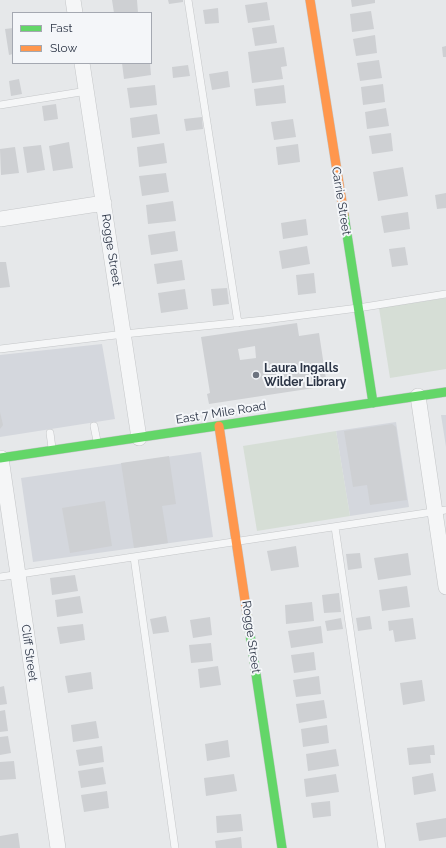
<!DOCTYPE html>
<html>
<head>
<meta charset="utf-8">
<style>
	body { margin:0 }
	#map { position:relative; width:446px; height:848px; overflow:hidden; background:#e6e8ea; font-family:Raleway,sans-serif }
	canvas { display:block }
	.legend { position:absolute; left:12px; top:12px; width:140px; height:52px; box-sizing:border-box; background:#f4f6f9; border:1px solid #a4a8b1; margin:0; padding:5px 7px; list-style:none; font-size:12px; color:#2b3445 }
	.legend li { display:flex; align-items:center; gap:8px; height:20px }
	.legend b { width:20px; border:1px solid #a4a8b1 }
</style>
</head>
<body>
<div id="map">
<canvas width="446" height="848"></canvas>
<ul class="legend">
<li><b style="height:5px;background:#63d668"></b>Fast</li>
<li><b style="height:5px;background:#ff974d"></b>Slow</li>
</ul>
</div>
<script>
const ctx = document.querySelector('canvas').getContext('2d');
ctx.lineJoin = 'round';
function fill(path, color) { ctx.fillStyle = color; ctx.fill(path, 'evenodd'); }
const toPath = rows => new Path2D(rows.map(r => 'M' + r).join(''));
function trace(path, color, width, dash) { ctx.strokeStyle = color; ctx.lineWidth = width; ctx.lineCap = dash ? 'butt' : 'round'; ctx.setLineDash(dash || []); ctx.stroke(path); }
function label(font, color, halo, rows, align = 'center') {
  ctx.font = font + ' Raleway,sans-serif'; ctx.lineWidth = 4; ctx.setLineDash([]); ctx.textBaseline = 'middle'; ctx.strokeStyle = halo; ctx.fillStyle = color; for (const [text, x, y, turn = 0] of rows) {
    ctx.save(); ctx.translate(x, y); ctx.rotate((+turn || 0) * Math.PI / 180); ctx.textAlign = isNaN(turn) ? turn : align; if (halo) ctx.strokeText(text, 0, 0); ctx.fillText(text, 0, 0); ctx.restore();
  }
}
fill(toPath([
	[102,344,115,419,0,437,0,355],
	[441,415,446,415,446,447],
	[396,422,409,507,350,516,336,431],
	[201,452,213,537,33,562,21,478]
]), '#d4d7dd');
fill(toPath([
	[446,298,446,369,390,378,379,308],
	[336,431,350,516,257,531,243,446]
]), '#d6ded6');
fill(toPath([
	[112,0,137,0,138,13,114,13],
	[168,0,183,0,183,2,169,4],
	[351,0,375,0,375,3,352,7],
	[267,2,270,20,248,23,245,5],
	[218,8,219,23,205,24,203,10],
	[371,11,374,29,352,32,350,14],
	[274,25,277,43,255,46,252,28],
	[13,28,13,54,9,55,5,29],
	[375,35,377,53,356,56,353,39],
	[446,46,446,57,443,57,442,47],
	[284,47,287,66,281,67,283,79,252,83,248,52],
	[379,60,382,78,360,81,357,63],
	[122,63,150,63,151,75,124,79],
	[188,65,190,76,173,78,172,67],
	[228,71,230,87,212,90,209,74],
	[19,79,22,94,11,96,9,81],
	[383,84,385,102,363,105,361,87],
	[155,85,157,105,130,108,127,88],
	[284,85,286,103,256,106,254,89],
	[56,104,58,119,44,121,42,106],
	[386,108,389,126,367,129,365,112],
	[157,114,160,134,132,138,130,118],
	[202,117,203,129,186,131,184,119],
	[293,119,296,137,274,140,271,122],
	[391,133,393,151,372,154,369,136],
	[69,142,73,168,53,171,49,146],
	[164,143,167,163,139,167,137,147],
	[298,144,300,162,278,165,276,147],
	[41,145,45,170,27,173,23,147],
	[15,147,19,173,1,175,0,149],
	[403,167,408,196,378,201,373,172],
	[166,173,169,192,142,196,139,176],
	[446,193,446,208,437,209,435,195],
	[173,201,176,221,148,224,146,205],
	[408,212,410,229,384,233,381,216],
	[306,219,308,235,283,239,281,223],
	[175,231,178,251,151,255,148,235],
	[307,246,310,264,282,269,279,251],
	[405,247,408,265,392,267,389,249],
	[182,260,185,280,157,284,154,264],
	[0,262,6,262,10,287,0,288],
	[314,273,316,293,298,295,296,275],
	[227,288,229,304,213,306,211,289],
	[185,289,188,309,161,313,158,293],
	[297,323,299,336,319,333,327,386,209,404,207,394,210,393,201,337],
	[255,346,256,358,240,360,238,349],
	[0,412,3,425,0,429],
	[392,424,396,427,407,500,370,505,367,485,353,487,344,431],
	[169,456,176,504,162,506,168,543,134,548,121,463],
	[105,501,112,546,70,553,62,508],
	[296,546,299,567,271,571,267,551],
	[360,553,362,568,348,570,346,554],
	[408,553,411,575,378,580,374,558],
	[75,575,78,591,52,595,50,578],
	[407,586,410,607,382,611,379,590],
	[339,593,341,612,324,613,322,595],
	[80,596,83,613,57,617,55,600],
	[312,602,314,621,286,624,285,605],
	[166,616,169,632,153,634,150,619],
	[370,616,372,629,358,631,356,618],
	[210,617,212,635,193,638,190,620],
	[341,618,343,629,327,631,325,621],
	[413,618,416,639,395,642,393,630,389,631,388,621],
	[83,624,85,640,60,644,57,627],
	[321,626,323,643,291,648,288,631],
	[211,643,213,661,191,663,189,645],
	[314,652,316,670,294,673,291,655],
	[218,666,221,685,200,688,198,669],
	[91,672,93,689,68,693,65,676],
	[319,676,321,694,296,697,293,680],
	[422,680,425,701,403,705,400,683],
	[4,686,7,704,0,705,0,687],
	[324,700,327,718,299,723,296,704],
	[5,710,8,731,0,732,0,711],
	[96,721,99,738,73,742,71,725],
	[327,725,329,743,303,747,301,729],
	[8,736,11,753,0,755,0,737],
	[228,740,230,757,207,761,205,744],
	[434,745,435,755,430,755,431,763,409,765,407,748],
	[102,746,104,762,79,766,76,750],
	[336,749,339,766,308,771,306,754],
	[14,761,16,779,0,780,0,762],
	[103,767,106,784,81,788,78,771],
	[433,773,436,791,414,795,412,777],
	[234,774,237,791,206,796,204,778],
	[336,774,339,792,306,797,304,779],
	[107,791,109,808,84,812,81,795],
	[330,801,331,816,313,818,311,803],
	[241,814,243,831,217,833,216,816],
	[446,818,446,837,419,841,416,823],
	[18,833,20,848,0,848,0,836],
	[241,837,242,848,216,848,215,841]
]), '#ced0d3');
const lane = toPath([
	[188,0,238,323],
	[0,105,87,91],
	[0,349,124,334,264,320,358,308,446,294],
	[94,426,97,441],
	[50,433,52,448],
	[335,527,382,848],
	[134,557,175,848],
	[0,577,446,510]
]);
const street = toPath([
	[73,0,75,13],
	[82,63,139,438],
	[0,219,104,203],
	[418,396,446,587],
	[1,458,58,848]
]);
const fast = toPath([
	[344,215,373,403],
	[0,458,446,392],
	[247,614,282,848]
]);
const slow = toPath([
	[310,0,344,215],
	[219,426,247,614]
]);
trace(lane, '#c4c6c8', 8);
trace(street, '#c4c6c8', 16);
trace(fast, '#c4c6c8', 10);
trace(slow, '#c4c6c8', 10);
trace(lane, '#f5f6f7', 7);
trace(street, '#f5f6f7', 15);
trace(fast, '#63d668', 9);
trace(slow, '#ff974d', 9);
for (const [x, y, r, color] of [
	[256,375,4,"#6c737f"]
]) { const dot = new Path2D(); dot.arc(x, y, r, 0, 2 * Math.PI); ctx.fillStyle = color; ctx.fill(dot); trace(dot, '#f4f6f9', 1.5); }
label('12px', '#2b3445', '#f4f6f9', [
	["Carrie Street",341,201,81],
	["Rogge Street",111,250,81],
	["East 7 Mile Road",221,413,-9],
	["Rogge Street",251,637,82],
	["Cliff Street",29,653,82]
]);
label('bold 12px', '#2b3445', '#f4f6f9', [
	["Laura Ingalls",264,368],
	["Wilder Library",264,382]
], 'left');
</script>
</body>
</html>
